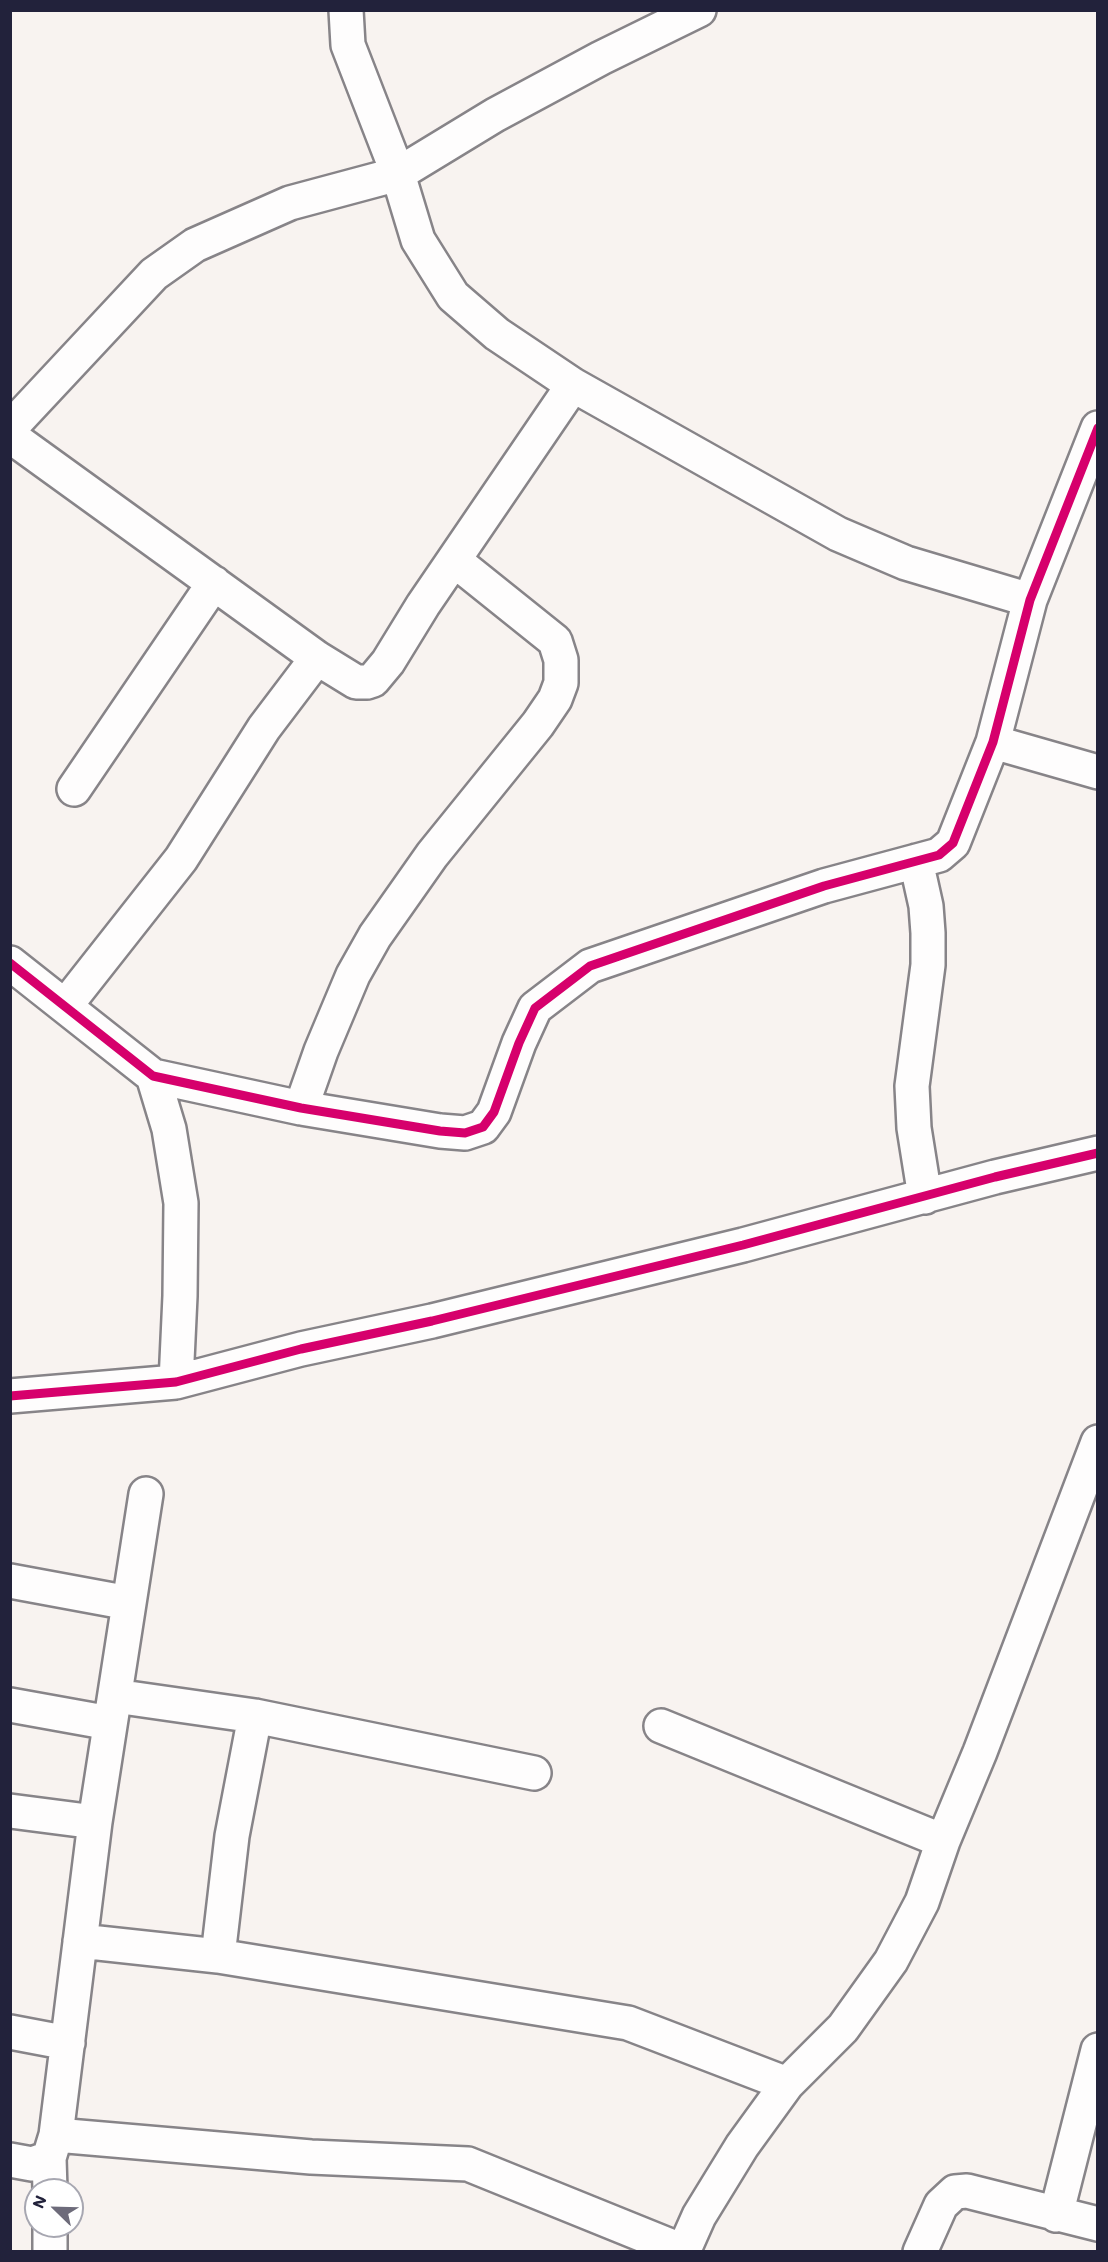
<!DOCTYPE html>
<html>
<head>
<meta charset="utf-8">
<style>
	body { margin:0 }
	#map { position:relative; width:1108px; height:2262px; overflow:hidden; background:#f8f3f0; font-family:Mali,sans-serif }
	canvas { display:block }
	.frame { position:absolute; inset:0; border:12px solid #22223b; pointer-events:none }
	.north { position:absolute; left:24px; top:2178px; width:60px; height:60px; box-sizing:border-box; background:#fff; border:2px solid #a7a7b1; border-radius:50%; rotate:293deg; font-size:16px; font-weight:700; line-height:24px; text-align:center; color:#22223b }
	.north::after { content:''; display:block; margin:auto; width:21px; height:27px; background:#6d6b7a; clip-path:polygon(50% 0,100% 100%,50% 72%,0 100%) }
</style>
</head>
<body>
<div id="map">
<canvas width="1108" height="2262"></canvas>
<div class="frame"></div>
<div class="north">N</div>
</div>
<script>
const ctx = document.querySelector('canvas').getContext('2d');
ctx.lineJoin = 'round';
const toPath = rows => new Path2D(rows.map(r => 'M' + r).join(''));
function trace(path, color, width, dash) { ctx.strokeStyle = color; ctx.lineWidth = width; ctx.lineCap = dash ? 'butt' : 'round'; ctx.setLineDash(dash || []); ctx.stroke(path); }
const minor = toPath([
	[346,10,348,45,398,174,418,240,453,296,497,334,573,385,838,534,906,563,1030,600],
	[10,428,154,274,195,245,290,203,398,174,495,115,601,58,699,10],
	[10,436,317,658,356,682,367,682,373,680,388,662,423,605,573,385],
	[993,742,1098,772],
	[74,789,214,583],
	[916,861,926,906,928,933,928,965,912,1086,914,1128,925,1197],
	[10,963,153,1076,301,1108,440,1131,465,1133,483,1127,494,1112,519,1043,535,1008,590,966,824,886,939,855,953,843,993,742,1030,600,1098,428],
	[66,1005,181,859,264,728,317,658],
	[153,1076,169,1129,181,1203,180,1296,176,1382],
	[301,1108,321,1051,353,975,375,936,432,855,538,724,555,699,561,683,561,660,555,641,454,560],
	[10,1396,176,1382,301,1349,432,1321,743,1245,995,1177,1098,1153],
	[10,1581,129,1603],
	[115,1696,255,1716,534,1773],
	[10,1705,110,1723],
	[661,1726,943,1841],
	[10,1811,95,1822],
	[80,1941,218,1956,628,2023,787,2084],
	[218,1956,232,1836,255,1716],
	[10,2032,68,2043],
	[56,2135,311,2157,468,2164,683,2251],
	[49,2158,50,2190],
	[10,2160,32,2164,49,2158,56,2135,95,1822,146,1494],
	[1056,2215,1098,2050],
	[50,2226,50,2252],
	[683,2252,699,2216,742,2146,787,2084,843,2028,891,1961,922,1902,943,1841,980,1752,1098,1442],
	[920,2252,941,2205,955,2192,967,2191,1098,2224]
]);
trace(minor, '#878488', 38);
trace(minor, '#fefdfd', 33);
trace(toPath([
	[10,963,153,1076,301,1108,440,1131,465,1133,483,1127,494,1112,519,1043,535,1008,590,966,824,886,939,855,953,843,993,742,1030,600,1098,428],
	[10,1396,176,1382,301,1349,432,1321,743,1245,995,1177,1098,1153]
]), '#d6006c', 9);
</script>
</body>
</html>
